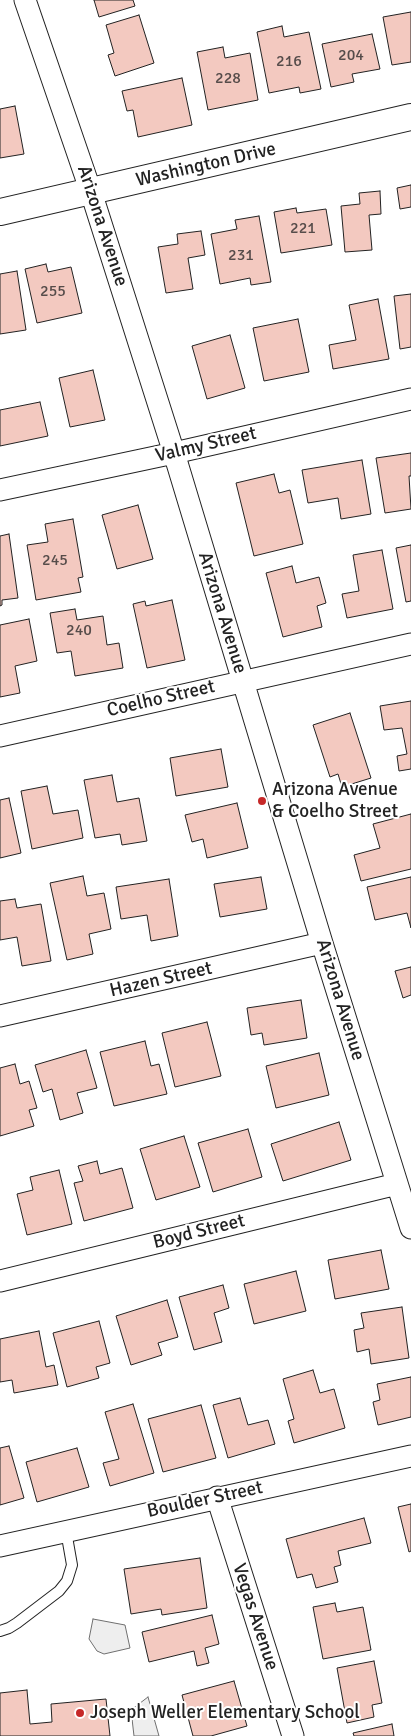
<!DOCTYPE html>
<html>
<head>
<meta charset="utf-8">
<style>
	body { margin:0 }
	canvas { display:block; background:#fff }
</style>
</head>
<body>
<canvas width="411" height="1736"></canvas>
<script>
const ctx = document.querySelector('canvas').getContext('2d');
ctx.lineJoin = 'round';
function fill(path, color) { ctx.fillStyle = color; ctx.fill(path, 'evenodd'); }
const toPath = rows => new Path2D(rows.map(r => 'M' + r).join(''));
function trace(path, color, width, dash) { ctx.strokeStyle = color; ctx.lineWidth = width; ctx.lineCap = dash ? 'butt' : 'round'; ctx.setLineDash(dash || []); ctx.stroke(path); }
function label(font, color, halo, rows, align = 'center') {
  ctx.font = font + ' Signika,sans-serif'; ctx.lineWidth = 4; ctx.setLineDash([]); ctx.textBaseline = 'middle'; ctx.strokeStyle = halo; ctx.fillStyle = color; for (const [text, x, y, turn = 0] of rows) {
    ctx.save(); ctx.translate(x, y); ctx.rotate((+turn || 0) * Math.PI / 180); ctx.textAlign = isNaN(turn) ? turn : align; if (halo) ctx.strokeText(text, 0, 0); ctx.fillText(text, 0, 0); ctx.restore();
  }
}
const green = toPath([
	[93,1619,125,1625,130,1648,104,1654,97,1651,89,1639,93,1619],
	[148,1697,159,1736,134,1736,131,1710,148,1697]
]);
fill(green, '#eee');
trace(green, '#6f6f6f', 1);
const building = toPath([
	[94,0,133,0,135,6,99,17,94,0],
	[411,12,411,62,392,65,383,17,411,12],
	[139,15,154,63,115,76,108,55,114,53,106,25,139,15],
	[282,26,284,37,309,32,321,89,300,93,299,87,269,93,257,32,282,26],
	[372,34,380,69,352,74,354,82,331,87,322,44,372,34],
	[223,47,225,58,250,53,258,100,208,110,197,52,223,47],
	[182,78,192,125,138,137,133,110,127,111,122,91,182,78],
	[15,106,24,154,0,158,0,109,15,106],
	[411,185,411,207,400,209,397,188,411,185],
	[380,191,381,214,369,215,372,250,345,252,341,206,360,204,359,193,380,191],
	[296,208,297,213,326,209,332,245,281,253,274,212,296,208],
	[259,216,271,282,251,285,250,278,220,284,211,234,237,229,235,220,259,216],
	[201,231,205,255,188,258,193,289,166,293,158,247,178,244,177,234,201,231],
	[46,264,48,272,71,267,82,313,37,323,25,269,46,264],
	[17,271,26,330,0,334,0,274,17,271],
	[411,294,411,347,400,349,394,296,411,294],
	[378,299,389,359,333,369,329,345,356,340,349,305,378,299],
	[298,319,309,372,264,381,253,328,298,319],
	[230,335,245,388,207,399,192,346,230,335],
	[93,370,105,420,70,427,59,378,93,370],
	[40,402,48,436,0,446,0,410,40,402],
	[411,453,411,476,409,476,411,509,385,513,376,458,411,453],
	[362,460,371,514,341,519,338,498,308,503,302,470,362,460],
	[274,474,279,493,290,490,303,544,254,556,236,483,274,474],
	[138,505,153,559,117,569,102,515,138,505],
	[73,519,83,577,78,578,81,592,36,600,27,545,48,542,45,524,73,519],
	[9,534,18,598,2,600,2,605,0,606,0,536,9,534],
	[411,545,411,601,406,602,396,548,411,545],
	[382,550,393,609,347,618,342,594,359,591,353,555,382,550],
	[292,566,296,583,319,577,326,603,317,606,322,627,283,637,266,573,292,566],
	[172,600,185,660,147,668,133,604,145,601,146,606,172,600],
	[75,609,77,620,103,616,107,645,119,643,123,668,75,676,71,651,57,653,50,613,75,609],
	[29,619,37,661,15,666,20,693,0,697,0,625,29,619],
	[411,701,411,769,399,771,397,756,407,754,402,728,384,730,380,706,411,701],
	[350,713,371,778,342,787,338,774,330,777,313,725,350,713],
	[221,749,228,787,176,796,170,758,221,749],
	[112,775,117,802,139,798,147,841,122,845,120,834,95,838,84,780,112,775],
	[47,786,53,814,78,810,83,838,32,849,21,791,47,786],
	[9,798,21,853,0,858,0,800,9,798],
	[237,803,248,848,207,858,203,839,192,842,185,815,237,803],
	[411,814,411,869,361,881,354,855,380,848,373,824,411,814],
	[83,876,87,896,104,893,111,929,89,934,93,954,67,960,50,883,83,876],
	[261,877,267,909,220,917,214,884,261,877],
	[411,877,411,928,407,913,375,920,367,887,411,877],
	[169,879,178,936,151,941,147,915,121,919,116,887,169,879],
	[15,899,17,908,41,904,51,961,22,966,17,937,0,940,0,901,15,899],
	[411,967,411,995,403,998,395,971,411,967],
	[301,1000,307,1038,264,1045,262,1033,251,1035,247,1008,301,1000],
	[207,1022,221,1076,175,1087,162,1033,207,1022],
	[145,1041,151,1066,159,1064,167,1094,114,1106,100,1052,145,1041],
	[86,1050,97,1088,77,1093,83,1113,60,1120,52,1089,43,1092,35,1065,86,1050],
	[319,1053,329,1095,276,1108,266,1066,319,1053],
	[15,1064,20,1084,29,1081,37,1108,29,1110,34,1126,0,1136,0,1068,15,1064],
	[339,1122,351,1160,283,1181,271,1144,339,1122],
	[248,1129,262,1177,213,1192,198,1143,248,1129],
	[184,1136,200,1187,156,1200,140,1149,184,1136],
	[97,1161,100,1174,122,1168,133,1208,84,1221,74,1183,83,1181,78,1166,97,1161],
	[59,1170,72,1224,27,1235,17,1194,33,1190,30,1177,59,1170],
	[381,1250,389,1289,335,1299,328,1260,381,1250],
	[296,1271,306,1311,254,1324,244,1284,296,1271],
	[223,1285,229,1308,214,1313,222,1342,194,1350,179,1297,223,1285],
	[167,1300,178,1337,158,1343,162,1355,131,1365,116,1316,167,1300],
	[402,1307,409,1358,371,1364,369,1349,357,1352,354,1330,364,1328,361,1313,402,1307],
	[99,1321,110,1363,96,1367,99,1378,67,1387,53,1333,99,1321],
	[39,1331,46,1367,54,1365,58,1385,14,1393,12,1380,0,1382,0,1339,39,1331],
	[313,1370,320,1393,334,1389,345,1428,294,1443,288,1421,294,1419,283,1379,313,1370],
	[411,1377,411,1417,378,1425,373,1402,380,1400,377,1384,411,1377],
	[240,1398,248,1425,268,1420,275,1444,228,1458,213,1405,240,1398],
	[133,1404,154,1473,110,1486,103,1463,119,1459,105,1412,133,1404],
	[201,1405,216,1458,163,1472,148,1419,201,1405],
	[9,1446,24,1498,0,1505,0,1448,9,1446],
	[77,1448,89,1487,37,1502,26,1462,77,1448],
	[411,1504,411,1551,409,1552,398,1507,411,1504],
	[364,1518,371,1543,338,1551,341,1565,334,1567,338,1582,316,1588,312,1574,297,1578,286,1539,364,1518],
	[200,1558,207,1608,162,1615,161,1609,131,1614,124,1569,200,1558],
	[335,1603,337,1612,363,1607,371,1650,323,1659,313,1607,335,1603],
	[212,1615,219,1644,205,1648,209,1663,197,1666,194,1651,149,1662,142,1632,212,1615],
	[374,1661,382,1703,372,1705,374,1717,347,1723,337,1668,374,1661],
	[234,1681,247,1726,211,1736,193,1736,182,1695,234,1681],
	[27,1690,30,1724,52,1722,51,1704,106,1699,110,1736,0,1736,0,1693,27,1690],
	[392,1724,394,1736,354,1736,353,1733,392,1724]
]);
fill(building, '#f3c9c0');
trace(building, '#222', 1);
const service = toPath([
	[0,1631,9,1628,17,1623,59,1591,67,1581,72,1565,66,1531]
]);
const minor = toPath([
	[25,0,91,192,174,453,322,943,411,1228],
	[0,490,174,453,411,399],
	[0,736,411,644],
	[0,1016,322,943],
	[0,1281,397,1184],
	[217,1497,293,1736],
	[0,1546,411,1456]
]);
const tertiary = toPath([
	[0,212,411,117]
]);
trace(service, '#222', 12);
trace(minor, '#222', 23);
trace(tertiary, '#222', 28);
trace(service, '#fff', 10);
trace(minor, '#fff', 21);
trace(tertiary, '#fff', 26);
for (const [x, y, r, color] of [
	[262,801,5,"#c62828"],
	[80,1713,5,"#c62828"]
]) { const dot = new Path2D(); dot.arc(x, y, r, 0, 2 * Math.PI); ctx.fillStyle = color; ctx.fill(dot); trace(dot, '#fff', 2); }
label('16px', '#564c4a', null, [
	["204",351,56],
	["216",289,62],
	["228",228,79],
	["221",303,229],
	["231",241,256],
	["255",53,292],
	["245",55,561],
	["240",79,631]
]);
label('19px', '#222', '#fff', [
	["Washington Drive",206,165,-13],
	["Arizona Avenue",102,226,72],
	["Valmy Street",206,445,-13],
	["Arizona Avenue",222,613,73],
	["Coelho Street",161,699,-13],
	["Hazen Street",161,980,-13],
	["Arizona Avenue",340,1000,73],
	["Boyd Street",199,1232,-14],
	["Boulder Street",205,1500,-12],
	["Vegas Avenue",255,1617,72]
]);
label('19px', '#222', '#fff', [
	["Arizona Avenue",272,790],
	["& Coelho Street",272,812],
	["Joseph Weller Elementary School",90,1713]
], 'left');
</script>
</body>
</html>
